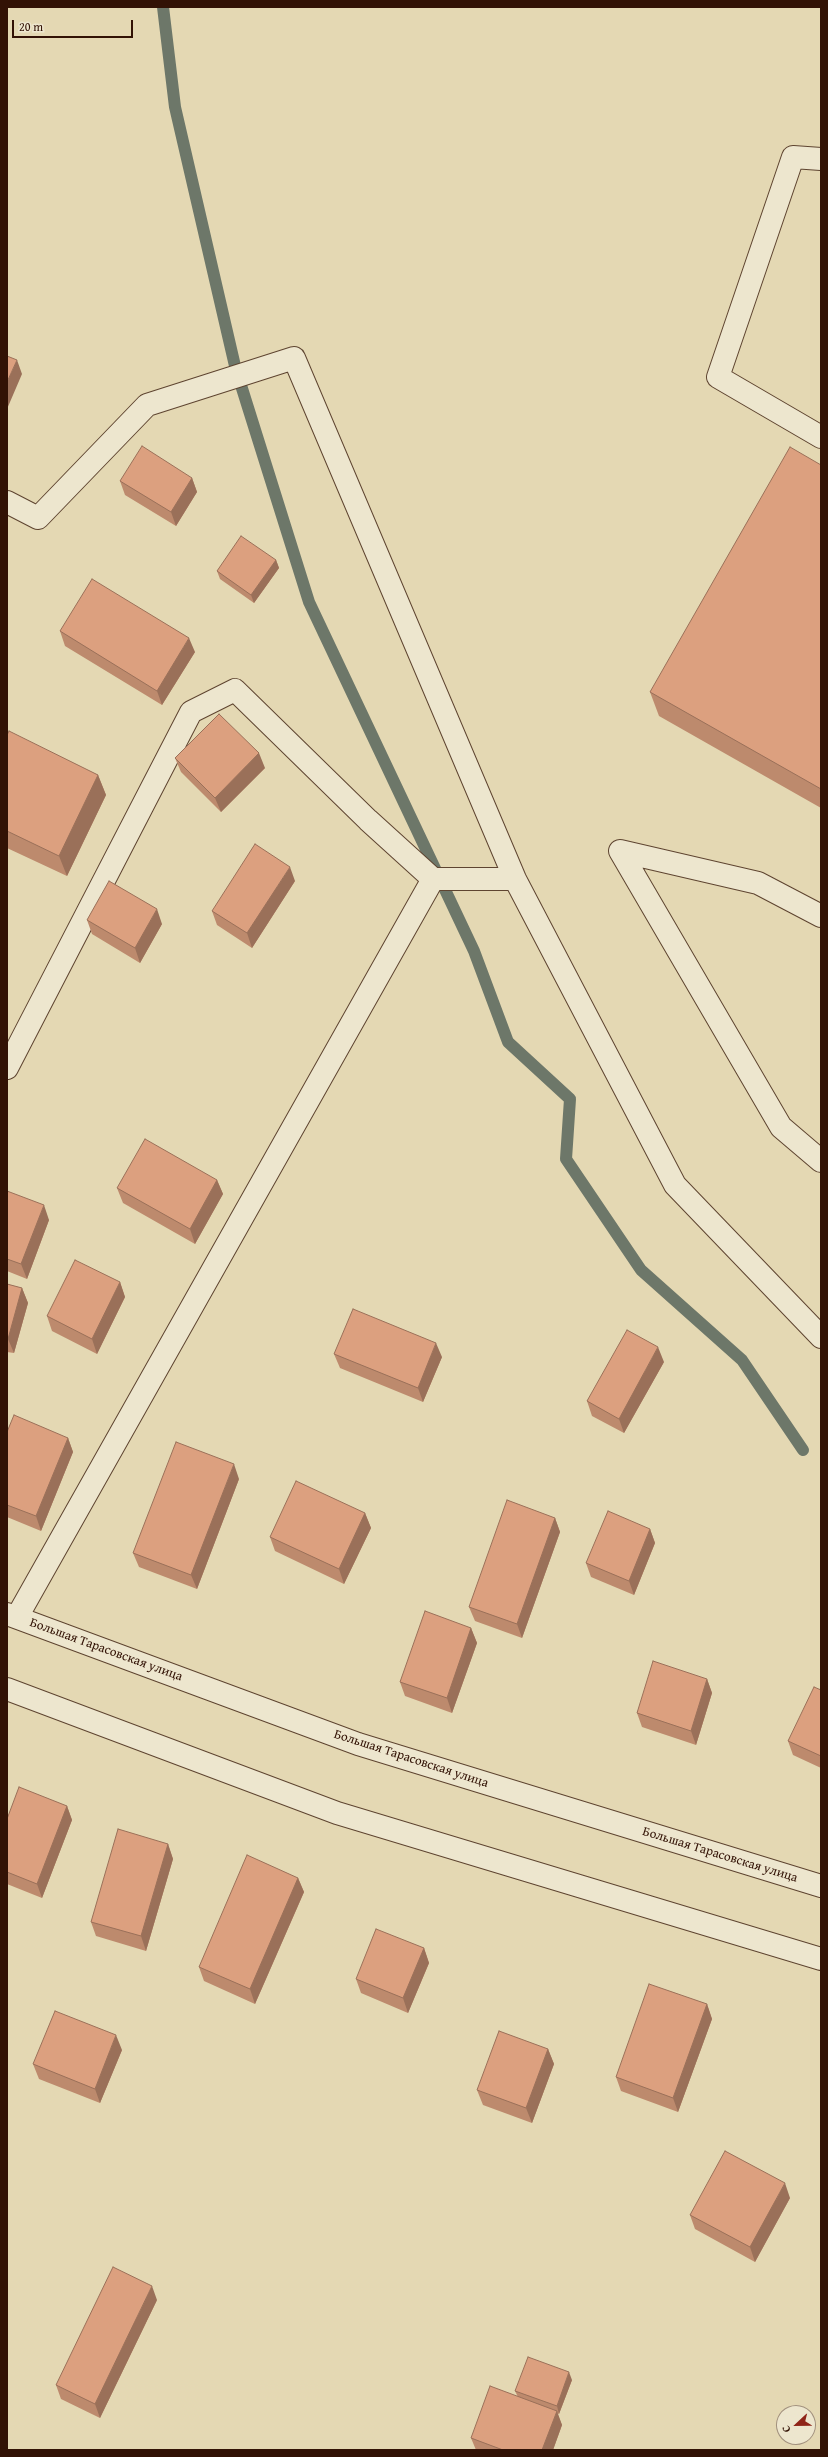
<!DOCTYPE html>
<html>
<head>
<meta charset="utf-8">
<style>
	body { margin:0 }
	#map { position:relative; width:828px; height:2457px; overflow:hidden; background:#e4d8b3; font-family:"Gentium Book Plus",serif }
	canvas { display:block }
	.frame { position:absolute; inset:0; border:8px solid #321205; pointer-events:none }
	.north { position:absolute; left:776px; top:2405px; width:40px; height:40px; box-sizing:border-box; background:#ede6ce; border:1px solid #a2917e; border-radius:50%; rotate:248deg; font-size:11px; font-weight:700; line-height:16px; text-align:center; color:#321205 }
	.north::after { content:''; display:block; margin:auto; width:14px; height:18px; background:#8f2418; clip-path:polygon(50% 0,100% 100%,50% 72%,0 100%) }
	.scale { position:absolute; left:12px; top:20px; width:121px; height:18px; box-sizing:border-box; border:2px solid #321205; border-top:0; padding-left:5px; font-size:12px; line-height:14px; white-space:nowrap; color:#321205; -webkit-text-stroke:3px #ede6ce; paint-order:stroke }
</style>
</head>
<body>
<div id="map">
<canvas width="828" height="2457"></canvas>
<div class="frame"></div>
<div class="north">С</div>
<div class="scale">20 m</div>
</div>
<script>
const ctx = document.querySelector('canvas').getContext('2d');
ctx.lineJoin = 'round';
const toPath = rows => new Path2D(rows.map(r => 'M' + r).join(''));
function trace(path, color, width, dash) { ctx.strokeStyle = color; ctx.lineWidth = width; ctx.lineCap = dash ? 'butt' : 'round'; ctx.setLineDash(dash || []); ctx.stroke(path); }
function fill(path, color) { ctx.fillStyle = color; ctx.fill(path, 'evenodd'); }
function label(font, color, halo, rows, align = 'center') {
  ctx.font = font + ' "Gentium Book Plus",serif'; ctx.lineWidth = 3; ctx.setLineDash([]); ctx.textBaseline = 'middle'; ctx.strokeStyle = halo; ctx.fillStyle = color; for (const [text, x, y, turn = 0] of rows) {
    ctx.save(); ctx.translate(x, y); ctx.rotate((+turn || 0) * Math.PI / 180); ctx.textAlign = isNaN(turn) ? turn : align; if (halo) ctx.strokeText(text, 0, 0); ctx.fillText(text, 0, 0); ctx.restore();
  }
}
trace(toPath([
	[163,7,175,107,235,366,309,602,474,951,508,1042,570,1099,566,1159,641,1270,742,1360,803,1450]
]), '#6d7769', 12);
const service = toPath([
	[821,159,793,157,718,377,821,437],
	[7,502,38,518,147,405,294,358,515,879,675,1185,821,1337],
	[821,916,758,883,620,851,781,1127,821,1161],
	[7,1068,191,712,235,690,368,820,433,879,515,879],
	[17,1617,433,879]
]);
const tertiary = toPath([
	[7,1614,358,1744,821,1886],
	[7,1689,337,1813,821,1959]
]);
trace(service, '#5e4430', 24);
trace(tertiary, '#5e4430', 24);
trace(service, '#ede6ce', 22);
trace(tertiary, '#ede6ce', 22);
fill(toPath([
	[821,465,821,808,659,716,650,692],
	[192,478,197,492,176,526,125,495,120,481],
	[276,560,279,568,254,603,220,579,217,571],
	[60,631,195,652,162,705,65,646],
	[7,735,98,775,106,795,67,876,7,848],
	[175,758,265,768,221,812,181,772],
	[295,881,252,948,217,925,212,911],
	[87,920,162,924,140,963,92,934],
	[217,1180,223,1194,195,1244,123,1203,117,1188],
	[7,1191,49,1220,27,1279,7,1271],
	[120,1282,125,1297,97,1354,52,1331,47,1316],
	[7,1284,22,1288,28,1303,14,1353,7,1352],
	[334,1354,442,1357,423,1402,340,1368],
	[664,1362,624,1433,592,1416,587,1401],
	[7,1432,68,1438,73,1452,41,1531,7,1517],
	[239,1479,197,1589,139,1567,133,1553],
	[365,1513,371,1528,344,1584,275,1551,270,1537],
	[555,1518,560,1532,522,1638,475,1621,469,1607],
	[650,1529,655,1543,634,1595,591,1577,586,1563],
	[471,1628,477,1643,452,1713,405,1696,400,1682],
	[707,1679,712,1693,696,1745,642,1727,637,1713],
	[821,1690,821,1768,793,1755,788,1741],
	[67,1806,72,1820,42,1898,7,1884,7,1819],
	[168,1844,173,1859,146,1951,96,1936,91,1922],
	[298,1878,304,1892,255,2004,204,1981,199,1967],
	[424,1948,429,1963,408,2013,361,1993,356,1979],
	[707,2004,712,2019,678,2112,621,2091,616,2077],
	[548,2049,554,2064,532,2123,483,2105,477,2090],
	[122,2050,100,2103,39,2079,33,2064],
	[790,2198,755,2262,695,2229,690,2215],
	[157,2300,100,2418,61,2399,56,2385],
	[572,2380,559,2414,557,2413,562,2425,553,2450,476,2450,471,2438,518,2397,515,2391]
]), '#bd8a6d');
fill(toPath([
	[17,360,22,374,7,409,7,382],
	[192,478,197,492,176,526,171,512],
	[276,560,279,568,254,603,251,595],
	[189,638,195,652,162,705,157,691],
	[259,753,265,768,221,812,215,798],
	[98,775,106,795,67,876,59,856],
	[290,867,295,881,252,948,247,933],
	[157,909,162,924,140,963,135,948],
	[217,1180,223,1194,195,1244,190,1229],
	[44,1205,49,1220,27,1279,21,1264],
	[120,1282,125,1297,97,1354,92,1339],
	[22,1288,28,1303,14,1353,8,1339],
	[436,1343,442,1357,423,1402,418,1388],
	[658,1347,664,1362,624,1433,619,1419],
	[68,1438,73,1452,41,1531,36,1516],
	[234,1464,239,1479,197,1589,191,1575],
	[365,1513,371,1528,344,1584,339,1569],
	[555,1518,560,1532,522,1638,517,1624],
	[650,1529,655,1543,634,1595,629,1581],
	[471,1628,477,1643,452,1713,447,1698],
	[707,1679,712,1693,696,1745,691,1731],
	[67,1806,72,1820,42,1898,37,1884],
	[168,1844,173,1859,146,1951,141,1936],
	[298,1878,304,1892,255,2004,250,1989],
	[424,1948,429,1963,408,2013,403,1998],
	[707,2004,712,2019,678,2112,673,2098],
	[116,2035,122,2050,100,2103,95,2089],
	[548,2049,554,2064,532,2123,526,2108],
	[785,2183,790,2198,755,2262,750,2247],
	[152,2286,157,2300,100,2418,95,2404],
	[569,2372,572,2380,559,2414,557,2406],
	[557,2411,562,2425,553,2450,542,2450]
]), '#9a7059');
const building = toPath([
	[7,356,17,360,7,382,7,356],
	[142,446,192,478,171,512,120,481,142,446],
	[790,447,821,465,821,789,650,692,790,447],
	[241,536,276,560,251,595,217,571,241,536],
	[92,579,189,638,157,691,60,631,92,579],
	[219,714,259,753,215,798,175,758,219,714],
	[9,731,98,775,59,856,7,831,7,735,9,731],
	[255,844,290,867,247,933,212,911,255,844],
	[109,881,157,909,135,948,87,920,109,881],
	[145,1139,217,1180,190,1229,117,1188,145,1139],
	[7,1191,44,1205,21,1264,7,1259,7,1191],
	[75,1260,120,1282,92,1339,47,1316,75,1260],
	[7,1284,22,1288,8,1339,7,1339,7,1284],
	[353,1309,436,1343,418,1388,334,1354,353,1309],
	[627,1330,658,1347,619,1419,587,1401,627,1330],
	[14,1415,68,1438,36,1516,7,1505,7,1432,14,1415],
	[176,1442,234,1464,191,1575,133,1553,176,1442],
	[296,1481,365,1513,339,1569,270,1537,296,1481],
	[507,1500,555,1518,517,1624,469,1607,507,1500],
	[608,1511,650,1529,629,1581,586,1563,608,1511],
	[425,1611,471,1628,447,1698,400,1682,425,1611],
	[653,1661,707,1679,691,1731,637,1713,653,1661],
	[814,1687,821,1690,821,1756,788,1741,814,1687],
	[19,1787,67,1806,37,1884,7,1872,7,1819,19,1787],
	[118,1829,168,1844,141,1936,91,1922,118,1829],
	[247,1855,298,1878,250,1989,199,1967,247,1855],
	[376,1929,424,1948,403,1998,356,1979,376,1929],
	[649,1984,707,2004,673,2098,616,2077,649,1984],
	[55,2011,116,2035,95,2089,33,2064,55,2011],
	[499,2031,548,2049,526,2108,477,2090,499,2031],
	[725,2151,785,2183,750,2247,690,2215,725,2151],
	[113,2267,152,2286,95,2404,56,2385,113,2267],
	[528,2357,569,2372,557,2406,515,2391,528,2357],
	[490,2386,557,2411,542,2450,503,2450,471,2438,490,2386]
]);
fill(building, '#dca07f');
trace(building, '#9a7059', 1);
label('13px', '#321205', '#ede6ce', [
	["Большая Тарасовская улица",106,1650,20],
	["Большая Тарасовская улица",411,1759,18],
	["Большая Тарасовская улица",720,1855,17]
]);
</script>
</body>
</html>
